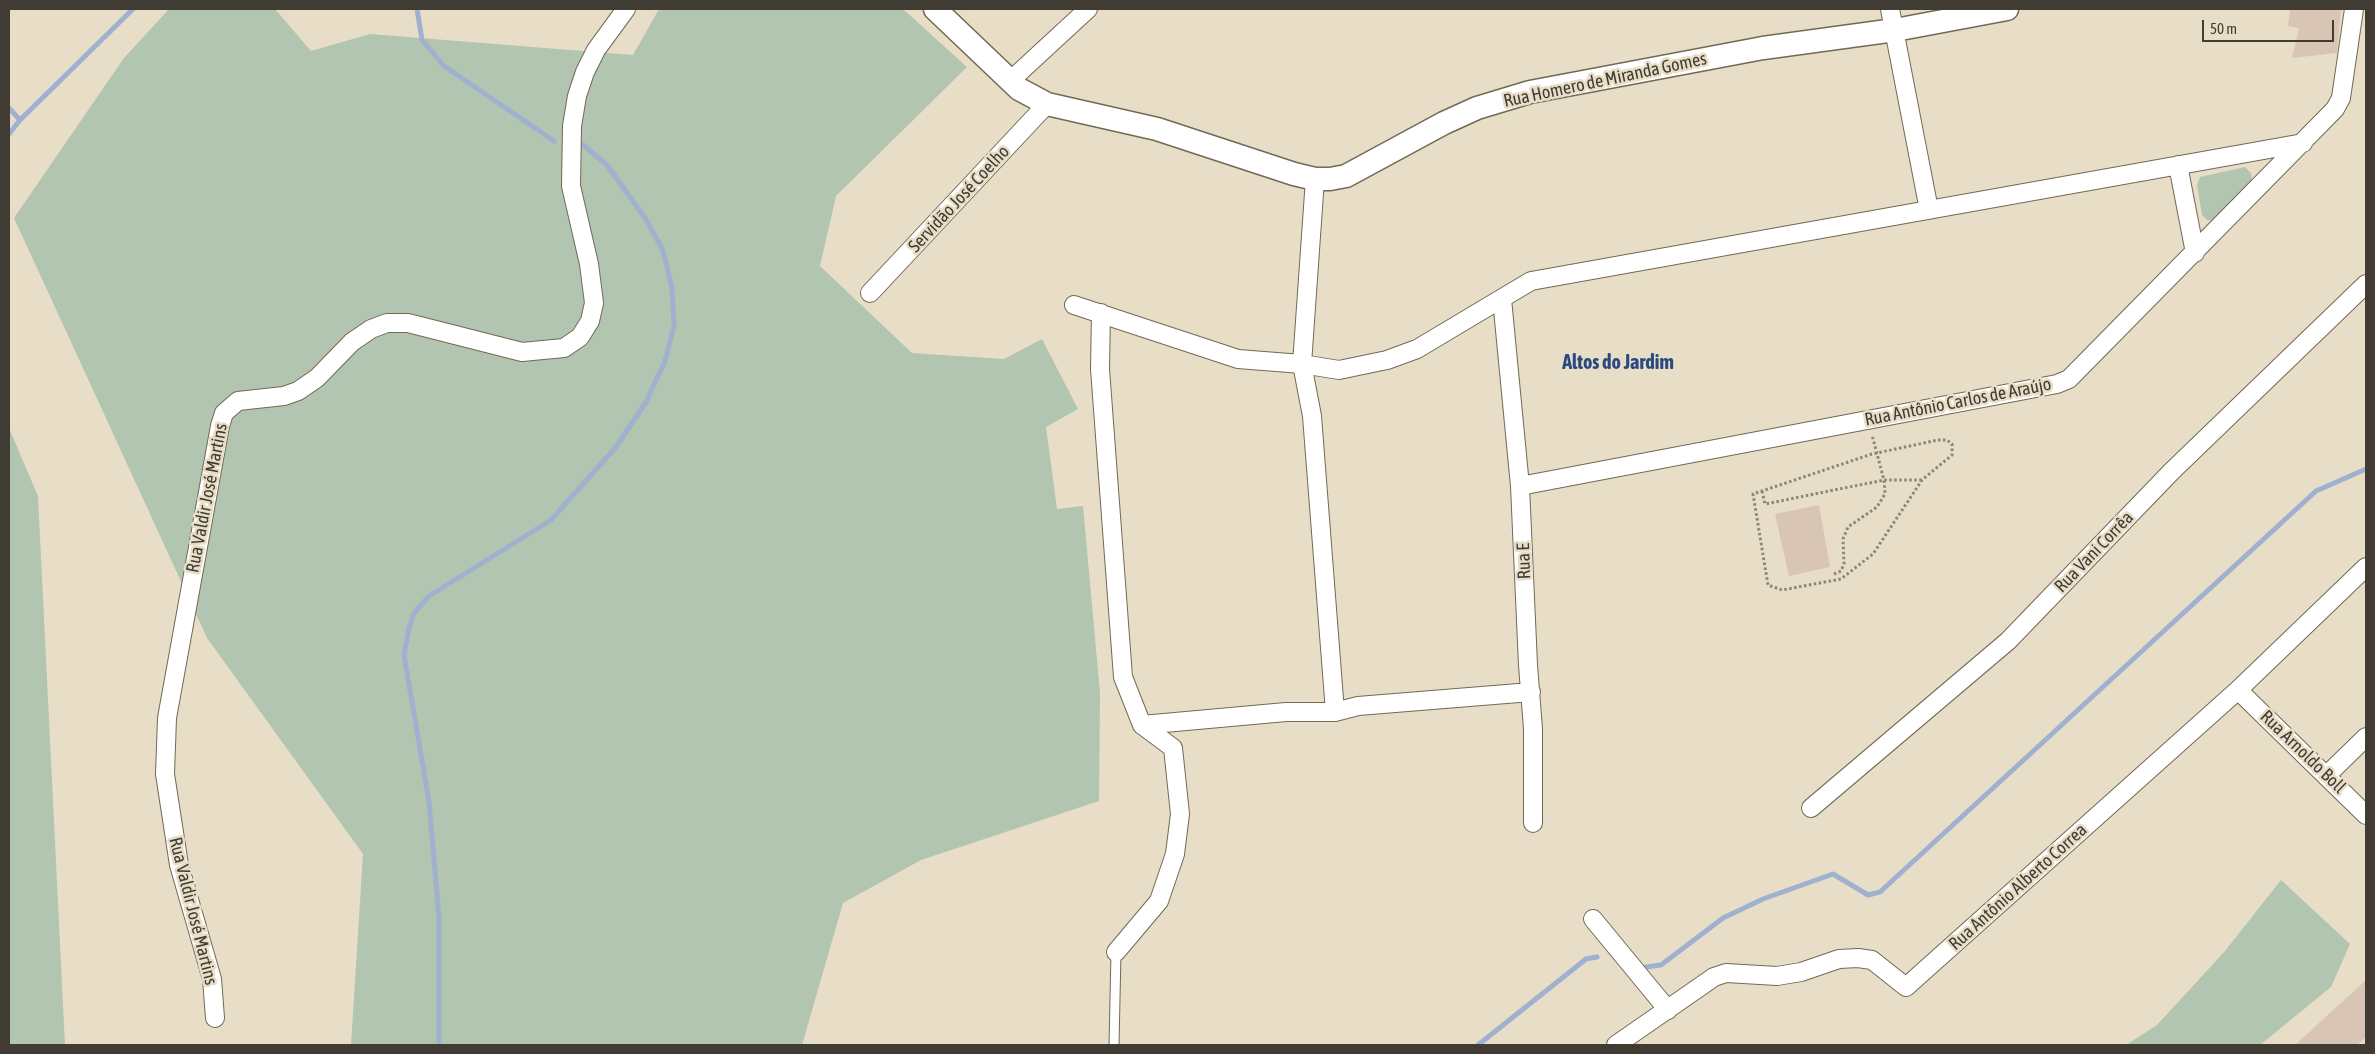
<!DOCTYPE html>
<html>
<head>
<meta charset="utf-8">
<style>
	body { margin:0 }
	#map { position:relative; width:2375px; height:1054px; overflow:hidden; background:#e8dec7; font-family:"Asap Condensed",sans-serif }
	canvas { display:block }
	.frame { position:absolute; inset:0; border:10px solid #403c33; pointer-events:none }
	.scale { position:absolute; left:2202px; top:20px; width:132px; height:22px; box-sizing:border-box; border:2px solid #403c33; border-top:0; padding-left:6px; font-size:15px; line-height:18px; white-space:nowrap; color:#403c33; -webkit-text-stroke:4px #e8dec7; paint-order:stroke }
</style>
</head>
<body>
<div id="map">
<canvas width="2375" height="1054"></canvas>
<div class="frame"></div>
<div class="scale">50 m</div>
</div>
<script>
const ctx = document.querySelector('canvas').getContext('2d');
ctx.lineJoin = 'round';
function fill(path, color) { ctx.fillStyle = color; ctx.fill(path, 'evenodd'); }
const toPath = rows => new Path2D(rows.map(r => 'M' + r).join(''));
function trace(path, color, width, dash) { ctx.strokeStyle = color; ctx.lineWidth = width; ctx.lineCap = dash ? 'butt' : 'round'; ctx.setLineDash(dash || []); ctx.stroke(path); }
function label(font, color, halo, rows, align = 'center') {
  ctx.font = font + ' "Asap Condensed",sans-serif'; ctx.lineWidth = 5; ctx.setLineDash([]); ctx.textBaseline = 'middle'; ctx.strokeStyle = halo; ctx.fillStyle = color; for (const [text, x, y, turn = 0] of rows) {
    ctx.save(); ctx.translate(x, y); ctx.rotate((+turn || 0) * Math.PI / 180); ctx.textAlign = isNaN(turn) ? turn : align; if (halo) ctx.strokeText(text, 0, 0); ctx.fillText(text, 0, 0); ctx.restore();
  }
}
fill(toPath([
	[169,9,275,9,311,51,370,34,633,55,659,9,903,9,967,67,836,196,820,266,912,353,1004,359,1042,339,1078,409,1046,427,1057,509,1083,506,1100,693,1099,801,921,860,843,903,802,1045,351,1045,363,854,207,638,14,218,124,58],
	[2245,167,2251,173,2252,181,2214,221,2207,220,2202,215,2197,185,2200,177],
	[9,428,38,496,65,1045,9,1045],
	[2281,880,2350,944,2331,987,2260,1045,2126,1045,2157,1025,2225,951]
]), '#b1c5b0');
trace(toPath([
	[417,9,422,40,444,66,554,141],
	[9,108,20,120,9,134],
	[20,120,133,9],
	[1646,967,1661,965,1723,918,1763,899,1833,874,1868,895,1880,892,2316,491,2366,469],
	[439,1045,439,917,429,802,404,655,409,628,414,613,429,596,551,520,616,447,646,402,665,361,674,326,672,288,663,250,645,218,607,165,581,143],
	[1478,1045,1586,959,1597,957]
]), '#a0b1d0', 5);
fill(toPath([
	[2290,9,2341,9,2337,53,2292,58,2299,28,2288,26],
	[1819,505,1830,567,1789,576,1775,514],
	[2366,980,2366,1037,2357,1045,2295,1045]
]), '#d8c5b4');
const service = toPath([
	[1114,1045,1116,952]
]);
const minor = toPath([
	[1890,9,1929,210],
	[1010,81,1088,9],
	[2178,165,2195,253],
	[1315,179,1302,364,1312,416,1335,712],
	[870,293,1047,104],
	[1502,299,1520,486,1528,665,1533,729,1533,823],
	[1074,305,1238,359,1302,364,1339,370,1387,360,1417,349,1531,281,2303,143],
	[1101,313,1100,369,1123,677,1142,725,1173,748,1180,814,1175,854,1159,901,1116,952],
	[1520,486,2057,384,2069,379,2335,109,2341,98,2354,9],
	[2238,690,2366,815],
	[1142,725,1286,712,1335,712,1358,706,1531,692],
	[2327,775,2366,737],
	[1811,808,2008,641,2172,471,2366,284],
	[1593,919,1668,1010],
	[215,1018,212,979,179,865,165,774,167,718,220,426,224,413,238,401,284,396,298,391,317,378,352,342,371,329,387,323,408,323,522,352,564,348,580,337,590,321,594,303,589,264,571,186,572,126,577,96,585,72,596,50,626,9],
	[1616,1045,1714,977,1726,973,1777,976,1801,972,1839,959,1858,958,1872,960,1906,987,2238,690,2366,567]
]);
const tertiary = toPath([
	[935,9,1019,89,1047,104,1157,129,1294,174,1315,179,1330,179,1346,176,1444,123,1477,108,1530,92,1763,48,1895,30,2007,9]
]);
trace(service, '#726955', 11);
trace(minor, '#726955', 20);
trace(tertiary, '#726955', 25);
trace(toPath([
	[1938,440,1947,440,1952,444,1952,455,1922,480,1873,554,1841,579,1782,590,1768,585,1753,494,1872,454,1938,440],
	[1762,491,1765,504,1884,480,1921,480],
	[1834,574,1841,571,1844,564,1843,539,1848,527,1877,507,1885,494,1884,480,1872,435]
]), '#8d8677', 3, [2.5, 2.5]);
trace(service, '#fff', 9);
trace(minor, '#fff', 18);
trace(tertiary, '#fff', 22);
label('18px', '#403c33', '#e8dec7', [
	["Rua Homero de Miranda Gomes",1605,80,-12],
	["Servidão José Coelho",959,199,-47],
	["Rua Antônio Carlos de Araújo",1958,402,-11],
	["Rua Valdir José Martins",207,498,-79],
	["Rua Vani Corrêa",2094,552,-46],
	["Rua E",1524,561,-92],
	["Rua Arnoldo Boll",2303,752,44],
	["Rua Antônio Alberto Correa",2018,887,-42],
	["Rua Valdir José Martins",193,911,76]
]);
label('bold 20px', '#294980', '#e8dec7', [
	["Altos do Jardim",1618,363]
]);
</script>
</body>
</html>
